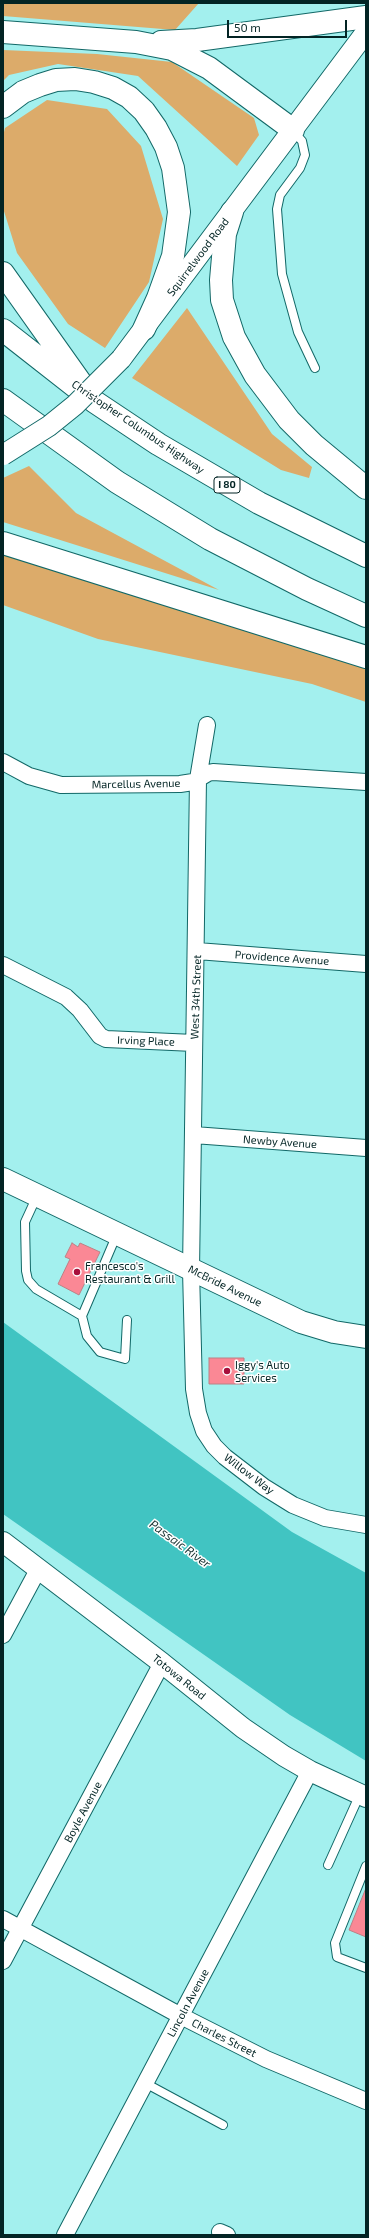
<!DOCTYPE html>
<html>
<head>
<meta charset="utf-8">
<style>
	body { margin:0 }
	#map { position:relative; width:369px; height:2238px; overflow:hidden; background:#a3f0ee; font-family:"Exo 2",sans-serif }
	canvas { display:block }
	.frame { position:absolute; inset:0; border:4px solid #032424; pointer-events:none }
	.scale { position:absolute; left:227px; top:20px; width:120px; height:18px; box-sizing:border-box; border:2px solid #032424; border-top:0; padding-left:5px; font-size:12px; line-height:14px; white-space:nowrap; color:#032424; -webkit-text-stroke:3px #fff; paint-order:stroke }
</style>
</head>
<body>
<div id="map">
<canvas width="369" height="2238"></canvas>
<div class="frame"></div>
<div class="scale">50 m</div>
</div>
<script>
const ctx = document.querySelector('canvas').getContext('2d');
ctx.lineJoin = 'round';
function fill(path, color) { ctx.fillStyle = color; ctx.fill(path, 'evenodd'); }
const toPath = rows => new Path2D(rows.map(r => 'M' + r).join(''));
function trace(path, color, width, dash) { ctx.strokeStyle = color; ctx.lineWidth = width; ctx.lineCap = dash ? 'butt' : 'round'; ctx.setLineDash(dash || []); ctx.stroke(path); }
function label(font, color, halo, rows, align = 'center') {
  ctx.font = font + ' "Exo 2",sans-serif'; ctx.lineWidth = 3; ctx.setLineDash([]); ctx.textBaseline = 'middle'; ctx.strokeStyle = halo; ctx.fillStyle = color; for (const [text, x, y, turn = 0] of rows) {
    ctx.save(); ctx.translate(x, y); ctx.rotate((+turn || 0) * Math.PI / 180); ctx.textAlign = isNaN(turn) ? turn : align; if (halo) ctx.strokeText(text, 0, 0); ctx.fillText(text, 0, 0); ctx.restore();
  }
}
fill(toPath([
	[3,3,199,3,175,30,3,16],
	[3,50,97,54,172,62,254,118,259,135,237,166,138,76,58,64,9,75,3,81],
	[47,100,107,109,141,146,163,219,149,282,105,348,68,324,17,253,3,208,3,136,5,128],
	[187,308,272,434,312,467,309,478,281,470,132,378],
	[29,466,76,513,219,590,3,522,3,478],
	[3,554,366,669,366,702,312,684,98,639,3,605]
]), '#dcab6a');
fill(toPath([
	[3,1322,292,1532,366,1573,366,1761,290,1715,3,1514]
]), '#41c4c2');
const building = toPath([
	[72,1243,78,1247,80,1243,100,1252,79,1295,58,1284,70,1259,65,1257,72,1243],
	[209,1358,244,1358,244,1384,209,1384,209,1358],
	[366,1888,366,1937,349,1930,366,1888]
]);
fill(building, '#fa8895');
trace(building, '#bc8085', 1);
const service = toPath([
	[293,131,302,141,305,155,300,168,280,195,277,209,282,274,298,332,315,368],
	[37,1196,25,1222,26,1271,28,1280,36,1289,82,1316,117,1234],
	[82,1316,87,1336,100,1352,125,1359,127,1320],
	[328,1865,360,1794],
	[366,1866,335,1943,337,1957,366,1968],
	[145,2083,223,2125]
]);
const minor = toPath([
	[207,725,198,779,191,1270,194,1389,198,1413,204,1431,214,1446,225,1457,264,1487,293,1505,325,1518,366,1525],
	[3,762,29,776,61,785,180,784,193,782,208,773,213,772,366,782],
	[197,951,366,964],
	[3,965,66,997,80,1010,100,1036,106,1039,194,1043],
	[194,1135,366,1148],
	[3,1635,39,1568],
	[3,1919,181,2016,266,2059,366,2101],
	[3,1961,162,1663],
	[220,2232,227,2235],
	[65,2235,310,1771]
]);
const tertiary = toPath([
	[121,359,366,32],
	[3,1542,162,1663,243,1728,284,1756,310,1771,366,1797]
]);
const secondary = toPath([
	[3,1179,301,1322,334,1332,366,1337]
]);
const motorway = toPath([
	[3,32,136,42,172,49,209,68,293,130],
	[161,42,197,40,366,17],
	[3,107,23,92,40,85,56,80,75,79,94,82,113,88,129,97,144,111,156,128,166,147,173,168,179,212,173,256,158,298,144,329],
	[232,212,225,234,221,280,222,300,234,337,255,375,289,420,314,445,366,488],
	[3,273,81,383],
	[3,330,95,402,158,444,259,503,366,556],
	[3,400,117,482,210,539,307,589,366,616],
	[3,543,366,657]
]);
trace(service, '#126867', 10);
trace(minor, '#126867', 18);
trace(tertiary, '#126867', 22);
trace(secondary, '#126867', 24);
trace(motorway, '#126867', 24);
trace(service, '#fff', 8);
trace(minor, '#fff', 16);
trace(tertiary, '#fff', 20);
trace(secondary, '#fff', 22);
trace(motorway, '#fff', 22);
const tertiaryBridge = toPath([
	[3,455,49,426,75,405,121,359]
]);
trace(tertiaryBridge, '#126867', 22, []);
trace(tertiaryBridge, '#fff', 20);
for (const [x, y, r, color] of [
	[77,1272,4,"#a70f3c"],
	[227,1371,4,"#a70f3c"]
]) { const dot = new Path2D(); dot.arc(x, y, r, 0, 2 * Math.PI); ctx.fillStyle = color; ctx.fill(dot); trace(dot, '#fff', 1.5); }
for (const [x, y, w] of [
	[227,485,26]
]) { const box = new Path2D(); box.roundRect(x - w / 2, y - 8, w, 16, 3); ctx.fillStyle = '#fff'; ctx.fill(box); trace(box, '#032424', 1); }
label('bold 10px', '#032424', null, [
	["I 80",227,485]
]);
label('11px', '#032424', '#fff', [
	["Squirrelwood Road",198,257,-53],
	["Christopher Columbus Highway",138,427,34],
	["Marcellus Avenue",136,784,-1],
	["Providence Avenue",282,958,4],
	["West 34th Street",196,997,-88],
	["Irving Place",146,1041,2],
	["Newby Avenue",280,1142,4],
	["McBride Avenue",225,1286,26],
	["Willow Way",249,1474,37],
	["Totowa Road",179,1677,39],
	["Boyle Avenue",83,1812,-62],
	["Lincoln Avenue",188,2003,-62],
	["Charles Street",224,2038,27]
]);
label('11px', '#032424', '#fff', [
	["Francesco's",85,1266],
	["Restaurant & Grill",85,1279],
	["Iggy's Auto",235,1365],
	["Services",235,1378]
], 'left');
label('italic 12px', '#153130', '#fff', [
	["Passaic River",180,1544,36]
]);
</script>
</body>
</html>
